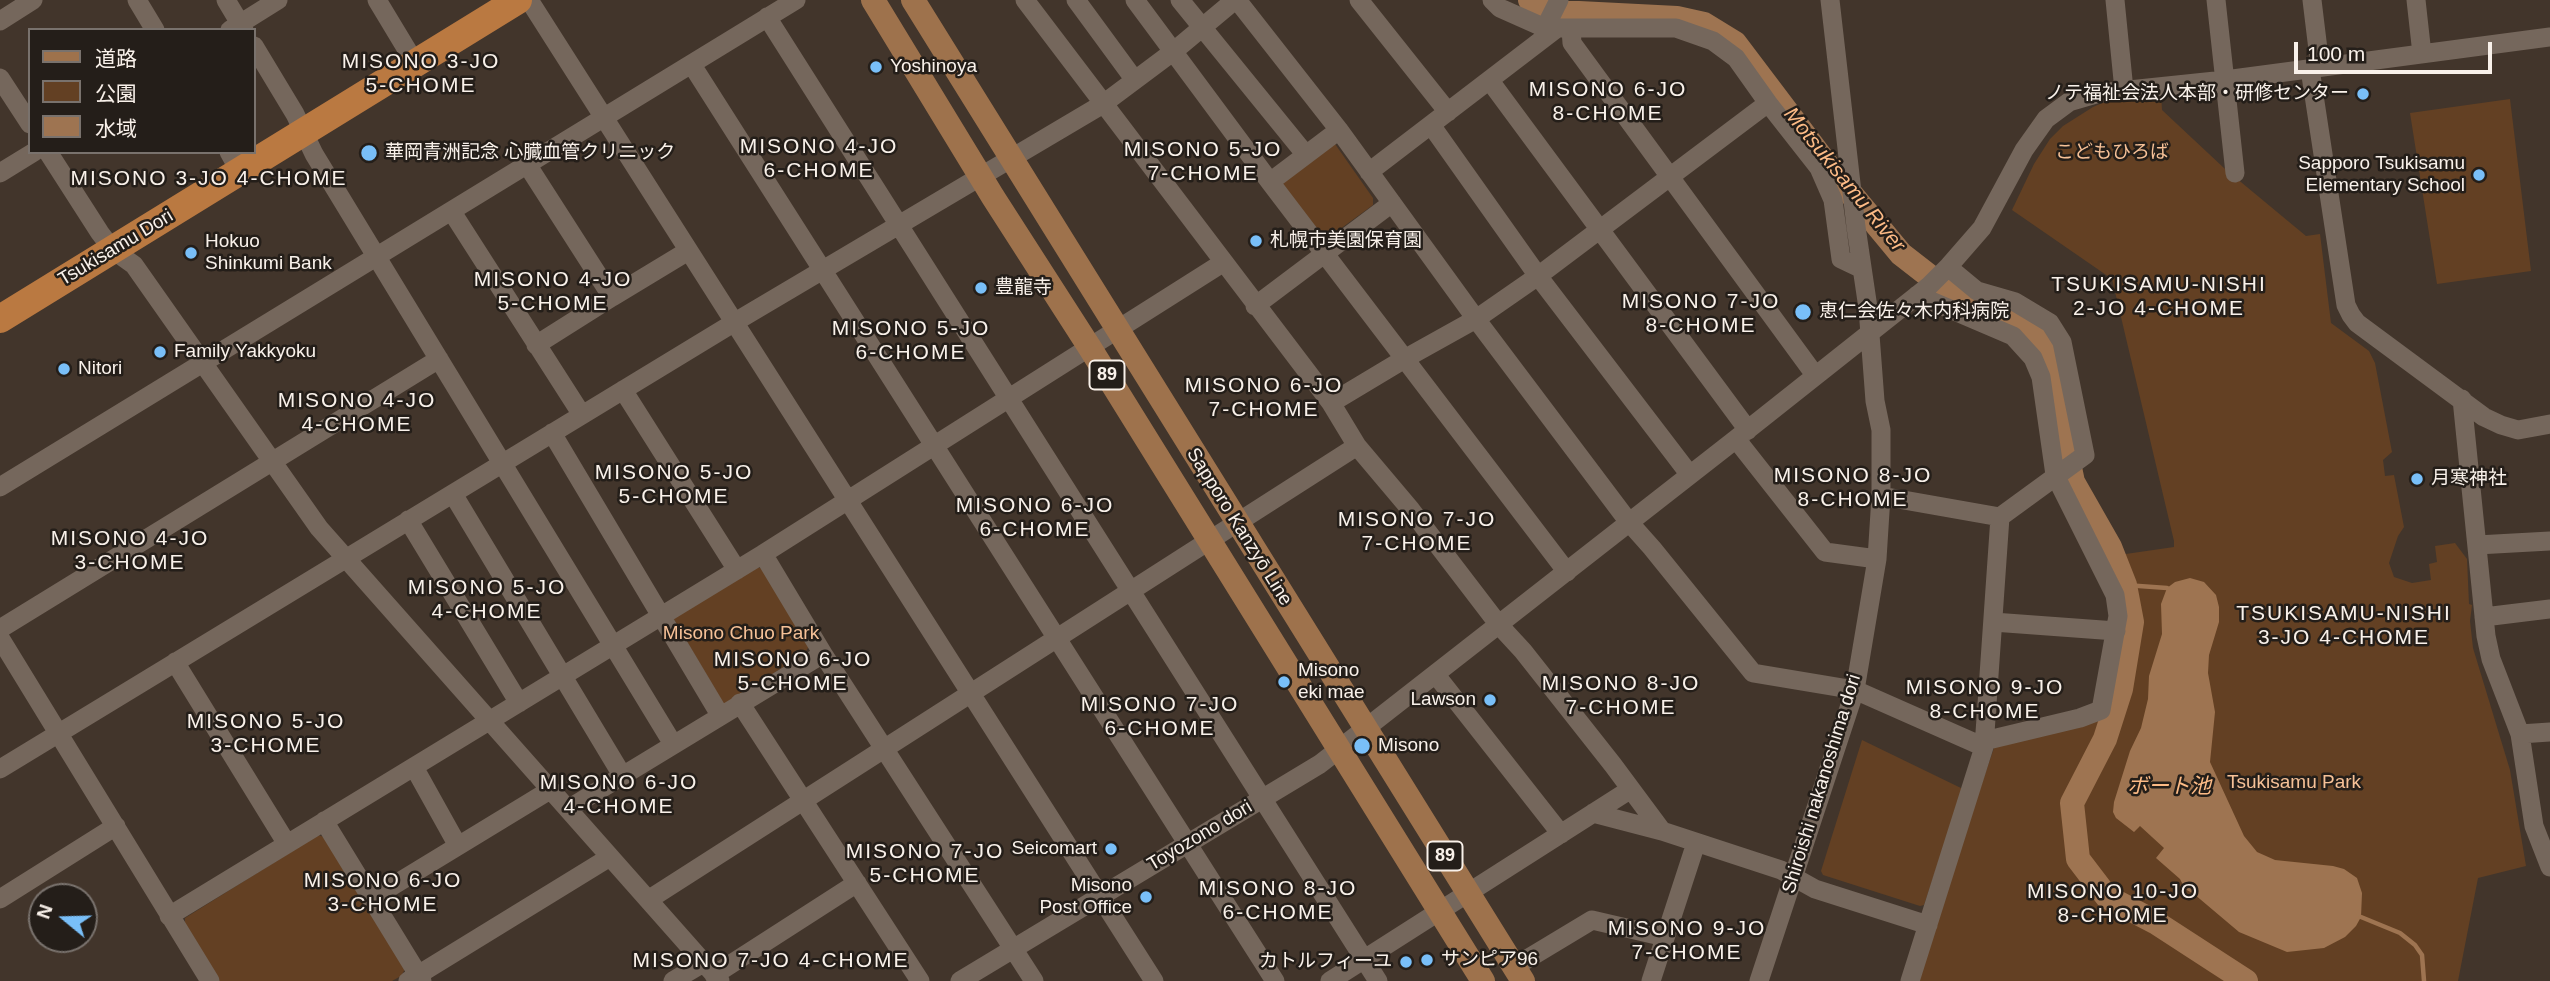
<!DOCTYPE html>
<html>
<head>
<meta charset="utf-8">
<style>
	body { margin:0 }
	#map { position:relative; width:2550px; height:981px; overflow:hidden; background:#42352b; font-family:Helvetica,"Noto Sans JP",sans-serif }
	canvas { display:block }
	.legend { position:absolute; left:28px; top:28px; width:228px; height:126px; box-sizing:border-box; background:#241e19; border:2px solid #79726d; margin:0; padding:9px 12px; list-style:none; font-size:21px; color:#f9f1ea }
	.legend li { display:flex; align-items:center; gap:14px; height:35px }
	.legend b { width:35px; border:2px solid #79726d }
	.north { position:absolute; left:28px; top:883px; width:70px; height:70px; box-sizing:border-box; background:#241e19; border:2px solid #79726d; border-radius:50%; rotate:289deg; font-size:19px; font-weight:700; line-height:28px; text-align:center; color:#f9f1ea }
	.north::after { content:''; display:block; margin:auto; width:24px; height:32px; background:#79bff8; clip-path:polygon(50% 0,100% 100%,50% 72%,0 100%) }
	.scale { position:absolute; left:2294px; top:42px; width:198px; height:32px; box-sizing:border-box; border:4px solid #f9f1ea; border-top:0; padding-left:9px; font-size:21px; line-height:24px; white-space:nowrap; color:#f9f1ea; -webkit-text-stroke:5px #241e19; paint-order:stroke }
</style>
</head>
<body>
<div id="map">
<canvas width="2550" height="981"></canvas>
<ul class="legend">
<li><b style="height:9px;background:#9e724c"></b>道路</li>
<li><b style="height:19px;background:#634023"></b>公園</li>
<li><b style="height:19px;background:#9e7451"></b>水域</li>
</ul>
<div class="north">N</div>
<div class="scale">100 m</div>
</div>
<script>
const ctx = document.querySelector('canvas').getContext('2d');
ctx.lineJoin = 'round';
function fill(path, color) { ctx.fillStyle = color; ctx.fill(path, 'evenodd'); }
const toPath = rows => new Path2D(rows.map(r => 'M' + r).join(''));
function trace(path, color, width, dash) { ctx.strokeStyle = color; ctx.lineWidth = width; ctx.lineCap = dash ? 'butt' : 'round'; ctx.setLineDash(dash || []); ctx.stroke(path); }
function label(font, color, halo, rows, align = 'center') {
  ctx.font = font + ' Helvetica,"Noto Sans JP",sans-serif'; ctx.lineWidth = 5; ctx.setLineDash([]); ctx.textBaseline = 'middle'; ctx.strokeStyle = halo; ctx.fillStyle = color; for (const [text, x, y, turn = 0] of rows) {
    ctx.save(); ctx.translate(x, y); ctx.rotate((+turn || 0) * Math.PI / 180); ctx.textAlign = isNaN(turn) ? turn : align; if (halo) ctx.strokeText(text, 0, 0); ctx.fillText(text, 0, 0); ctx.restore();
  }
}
fill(toPath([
	[2161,94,2162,110,2224,168,2306,236,2320,234,2331,323,2369,351,2375,363,2392,452,2383,460,2385,476,2394,475,2404,527,2398,536,2389,563,2394,577,2412,583,2431,580,2429,564,2437,562,2435,546,2455,543,2467,559,2469,604,2472,605,2470,621,2473,648,2510,770,2526,866,2478,878,2458,981,1914,981,1995,745,2100,717,2120,589,2114,570,2105,557,2174,547,2174,541,2112,279,2012,210,2034,164,2050,139,2063,126,2093,107,2114,98],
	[2510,99,2531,271,2437,284,2410,113],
	[1335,144,1373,198,1373,205,1325,240,1282,187,1285,178],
	[755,566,765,570,809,646,805,653,724,705,673,618],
	[1862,740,1963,789,1924,905,1920,906,1823,875,1821,871],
	[318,835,324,837,405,969,401,976,392,981,217,981,185,931,185,918]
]), '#634023');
fill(toPath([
	[2190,578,2204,582,2216,595,2219,607,2219,622,2209,655,2208,673,2215,712,2210,762,2244,836,2257,852,2275,860,2333,866,2344,869,2357,878,2362,893,2361,917,2356,926,2345,937,2324,948,2287,952,2239,932,2194,894,2185,889,2180,879,2156,858,2164,848,2140,826,2134,832,2116,818,2113,812,2114,802,2130,751,2141,728,2148,699,2149,676,2162,634,2161,604,2167,588,2175,582]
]), '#9e7451');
trace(toPath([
	[2125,585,2167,588],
	[2361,917,2400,933,2415,945,2422,955,2424,981]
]), '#9e7451', 4.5);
trace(toPath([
	[1530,0,1559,12,1677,18,1704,24,1735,43,1828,166,1901,254,1955,296,2020,321,2047,350,2059,388,2066,449,2073,482,2110,547,2125,585,2132,622,2121,689,2105,739,2072,803,2078,859,2107,897,2155,922,2246,981]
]), '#9e7451', 24);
trace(toPath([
	[137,0,155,30],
	[226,0,244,30],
	[377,0,415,63],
	[529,0,1154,981],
	[1025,0,1331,403,1357,446,1411,510,1499,625,1523,651,1613,765,1662,831],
	[1076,0,1134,79],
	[1135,0,1270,182,1567,572],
	[1180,0,1306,155],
	[1237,0,1339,130,1476,319,1628,521,1652,548,1753,673,1855,690,1984,747],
	[1359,0,1448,112],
	[1492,0,1500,8,1545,28,1676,28,1713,41,1736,58,1768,103,1819,168,1833,200,1841,259,1862,269],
	[2115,0,2124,90],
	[2216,0,2235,173],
	[2312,0,2320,66],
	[2416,0,2422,54],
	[767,17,1378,981],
	[0,21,33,0],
	[1545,28,1559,0],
	[1571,29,1572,43,1815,375],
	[230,30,278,0],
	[254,46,295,114,314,154,673,744],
	[692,65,1275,981],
	[2310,69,2346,305,2351,315,2357,323,2484,417,2501,425,2518,430,2550,424],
	[0,78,30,124],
	[1490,81,1748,430],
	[1431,125,1538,276,1690,475],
	[48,152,100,233,113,250,134,265,319,528,720,981],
	[229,152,240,172],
	[528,166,612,297,688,251],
	[1369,172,1556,29],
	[0,173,34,152],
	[1270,182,1339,130],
	[452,212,582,415],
	[1917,295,2013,336,2033,358,2041,377,2055,475,2115,595,2118,616,2101,710,2080,718,1984,741],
	[1255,306,1392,203],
	[536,345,612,297],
	[623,390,737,570],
	[2462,399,2486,636,2491,659,2520,734,2534,826,2550,867],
	[1331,403,1406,358,1476,319,1538,276,1768,103],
	[552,433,720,715],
	[1736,439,1825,552,1877,559],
	[0,487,796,0],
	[453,494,622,775],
	[1881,496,2000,517,2085,455,2062,342,2050,323,2015,302,1977,291,1948,267],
	[408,520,519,703],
	[2477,545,2550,541],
	[763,554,1224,262],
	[2484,617,2550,609],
	[1993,622,2116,631],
	[0,629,439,359],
	[0,638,210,981],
	[175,662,287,844],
	[1436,675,1561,834],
	[740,703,920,981],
	[2520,734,2550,732],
	[414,767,458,846],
	[0,769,735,322,1103,104,1174,51,1235,0],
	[568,809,823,654],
	[1593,813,1662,831,1781,870,1815,889,1928,925],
	[324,821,422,981],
	[0,899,116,826],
	[371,899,550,790],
	[648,900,1357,446],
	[169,916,763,554,823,654,1034,981],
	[1514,967,1592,920,1665,937],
	[714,975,857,883],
	[408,981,610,857],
	[673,981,703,963],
	[960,981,1320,764,1736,439,1929,286,1948,267,1982,228,2024,150,2046,119,2069,102,2100,93,2225,80,2550,37],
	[1330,981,1631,789],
	[1651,981,1696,843],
	[1759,981,1855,690,1877,559,1881,496,1881,430,1875,401,1868,308,1856,227,1830,0],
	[1910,981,1984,747,2000,517]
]), '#75675c', 19);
trace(toPath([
	[873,0,993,197,1090,348,1483,981],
	[913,0,1523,981]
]), '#9e724c', 24);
trace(toPath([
	[0,319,518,0]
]), '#ba7941', 28);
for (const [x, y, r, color] of [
	[876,67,7,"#79bff8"],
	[2363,94,7,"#79bff8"],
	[369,153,9,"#79bff8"],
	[2479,175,7,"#79bff8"],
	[1256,241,7,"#79bff8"],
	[191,253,7,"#79bff8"],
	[981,288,7,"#79bff8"],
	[1803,312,9,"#79bff8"],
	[160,352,7,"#79bff8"],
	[64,369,7,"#79bff8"],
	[2417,479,7,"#79bff8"],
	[1284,682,7,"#79bff8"],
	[1490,700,7,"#79bff8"],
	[1362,746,9,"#79bff8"],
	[1111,849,7,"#79bff8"],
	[1146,897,7,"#79bff8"],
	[1427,960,7,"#79bff8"],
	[1406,962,7,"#79bff8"]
]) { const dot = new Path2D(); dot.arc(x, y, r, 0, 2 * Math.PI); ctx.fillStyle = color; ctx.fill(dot); trace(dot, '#241e19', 2.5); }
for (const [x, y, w] of [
	[1107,375,35],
	[1445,856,35]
]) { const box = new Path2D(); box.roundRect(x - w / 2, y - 14.5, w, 29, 5); ctx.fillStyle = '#241e19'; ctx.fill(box); trace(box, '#f9f1ea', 2); }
label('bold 18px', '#f9f1ea', null, [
	["89",1107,375],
	["89",1445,856]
]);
label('19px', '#f9f1ea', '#241e19', [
	["Yoshinoya",890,67],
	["ノテ福祉会法人本部・研修センター",2349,94,"right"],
	["華岡青洲記念 心臓血管クリニック",385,153],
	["Sapporo Tsukisamu",2465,164,"right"],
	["Elementary School",2465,186,"right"],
	["札幌市美園保育園",1270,241],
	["Hokuo",205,242],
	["Shinkumi Bank",205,264],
	["豊龍寺",995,288],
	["恵仁会佐々木内科病院",1819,312],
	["Family Yakkyoku",174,352],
	["Nitori",78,369],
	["月寒神社",2431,479],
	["Misono",1298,671],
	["eki mae",1298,693],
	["Lawson",1476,700,"right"],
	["Misono",1378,746],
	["Seicomart",1097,849,"right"],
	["Misono",1132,886,"right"],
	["Post Office",1132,908,"right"],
	["サンピア96",1441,960],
	["カトルフィーユ",1392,962,"right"]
], 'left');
label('19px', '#f6c197', '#241e19', [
	["こどもひろば",2112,153],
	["Misono Chuo Park",741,634],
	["Tsukisamu Park",2294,783]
]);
label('19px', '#f9f1ea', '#241e19', [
	["Tsukisamu Dori",116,248,-31],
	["Sapporo Kanzyō Line",1239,527,58],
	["Shiroishi nakanoshima dori",1822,784,-73],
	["Toyozono dori",1200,836,-31]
]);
ctx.letterSpacing = '2px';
label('21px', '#f9f1ea', '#241e19', [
	["MISONO 3-JO",421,62],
	["5-CHOME",421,86],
	["MISONO 6-JO",1608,90],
	["8-CHOME",1608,114],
	["MISONO 4-JO",819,147],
	["6-CHOME",819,171],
	["MISONO 5-JO",1203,150],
	["7-CHOME",1203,174],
	["MISONO 3-JO 4-CHOME",209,179],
	["MISONO 4-JO",553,280],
	["5-CHOME",553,304],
	["TSUKISAMU-NISHI",2159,285],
	["2-JO 4-CHOME",2159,309],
	["MISONO 7-JO",1701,302],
	["8-CHOME",1701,326],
	["MISONO 5-JO",911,329],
	["6-CHOME",911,353],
	["MISONO 6-JO",1264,386],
	["7-CHOME",1264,410],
	["MISONO 4-JO",357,401],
	["4-CHOME",357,425],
	["MISONO 5-JO",674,473],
	["5-CHOME",674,497],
	["MISONO 8-JO",1853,476],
	["8-CHOME",1853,500],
	["MISONO 6-JO",1035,506],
	["6-CHOME",1035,530],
	["MISONO 7-JO",1417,520],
	["7-CHOME",1417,544],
	["MISONO 4-JO",130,539],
	["3-CHOME",130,563],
	["MISONO 5-JO",487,588],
	["4-CHOME",487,612],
	["TSUKISAMU-NISHI",2344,614],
	["3-JO 4-CHOME",2344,638],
	["MISONO 6-JO",793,660],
	["5-CHOME",793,684],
	["MISONO 8-JO",1621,684],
	["7-CHOME",1621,708],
	["MISONO 9-JO",1985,688],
	["8-CHOME",1985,712],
	["MISONO 7-JO",1160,705],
	["6-CHOME",1160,729],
	["MISONO 5-JO",266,722],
	["3-CHOME",266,746],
	["MISONO 6-JO",619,783],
	["4-CHOME",619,807],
	["MISONO 7-JO",925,852],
	["5-CHOME",925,876],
	["MISONO 6-JO",383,881],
	["3-CHOME",383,905],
	["MISONO 8-JO",1278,889],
	["6-CHOME",1278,913],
	["MISONO 10-JO",2113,892],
	["8-CHOME",2113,916],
	["MISONO 9-JO",1687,929],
	["7-CHOME",1687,953],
	["MISONO 7-JO 4-CHOME",771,961]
]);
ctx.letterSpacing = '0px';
label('italic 21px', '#fdbb86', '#241e19', [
	["Motsukisamu River",1844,180,51],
	["ボート池",2169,787]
]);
</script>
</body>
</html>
